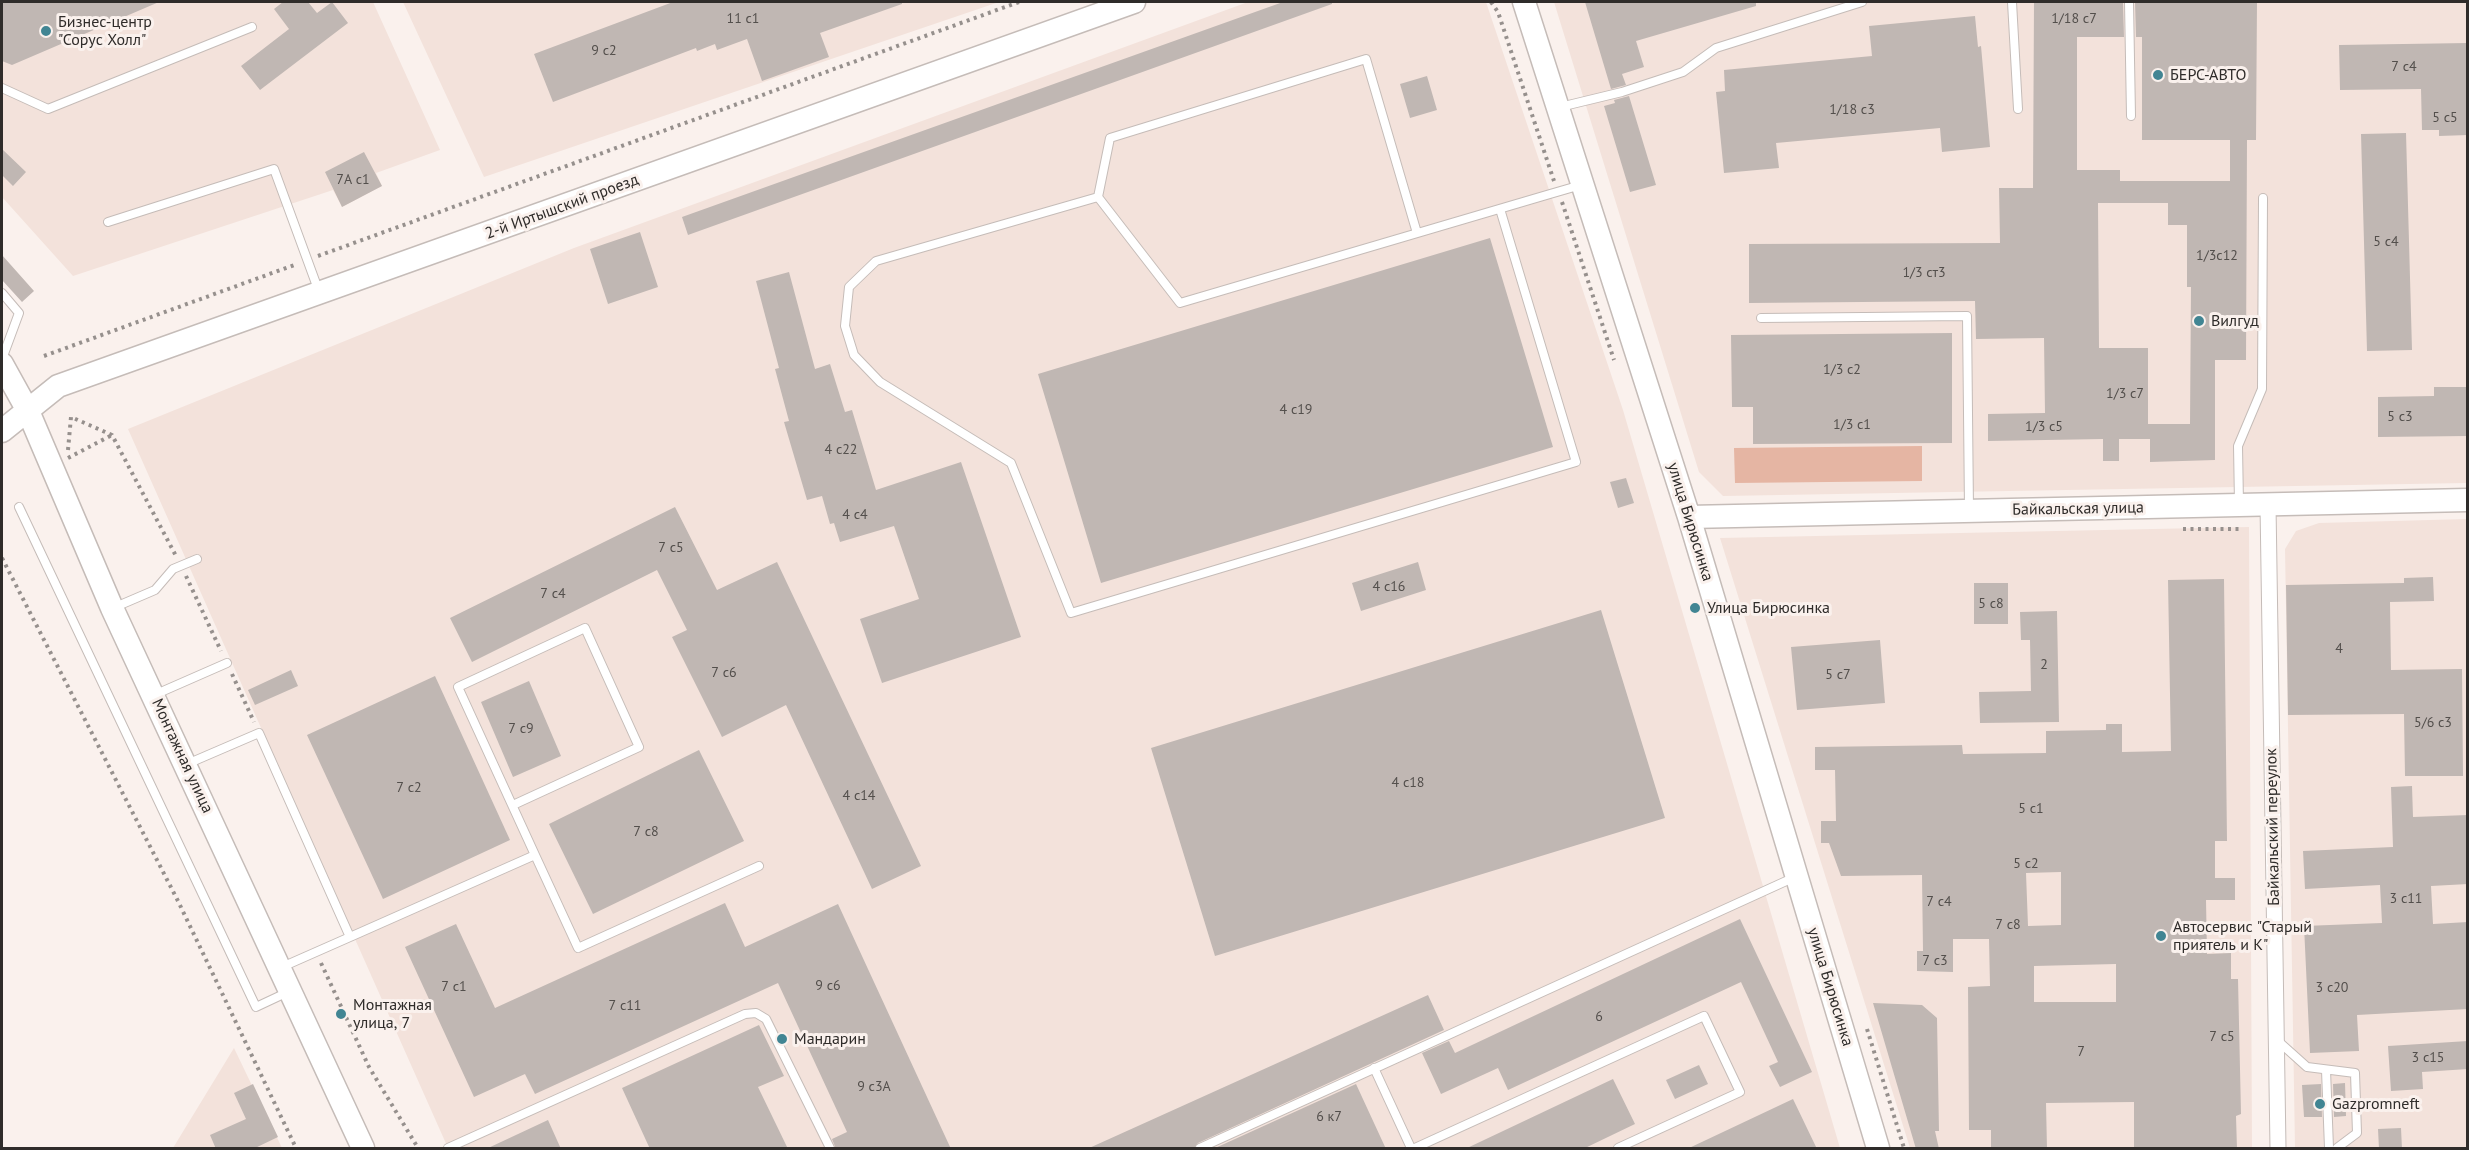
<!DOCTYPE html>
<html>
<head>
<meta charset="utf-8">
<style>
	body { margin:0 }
	#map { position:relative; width:2469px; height:1150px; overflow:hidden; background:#faf1ed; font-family:"PT Sans",sans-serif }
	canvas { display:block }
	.frame { position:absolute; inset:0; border:3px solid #2f2c2a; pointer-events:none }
</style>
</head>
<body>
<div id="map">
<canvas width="2469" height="1150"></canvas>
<div class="frame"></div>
</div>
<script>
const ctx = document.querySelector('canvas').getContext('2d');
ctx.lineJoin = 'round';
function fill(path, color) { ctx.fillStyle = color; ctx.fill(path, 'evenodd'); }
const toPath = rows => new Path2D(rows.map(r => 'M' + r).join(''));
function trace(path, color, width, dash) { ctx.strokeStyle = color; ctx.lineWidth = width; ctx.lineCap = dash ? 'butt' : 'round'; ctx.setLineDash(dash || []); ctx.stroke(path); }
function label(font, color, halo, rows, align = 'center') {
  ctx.font = font + ' "PT Sans",sans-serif'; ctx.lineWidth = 6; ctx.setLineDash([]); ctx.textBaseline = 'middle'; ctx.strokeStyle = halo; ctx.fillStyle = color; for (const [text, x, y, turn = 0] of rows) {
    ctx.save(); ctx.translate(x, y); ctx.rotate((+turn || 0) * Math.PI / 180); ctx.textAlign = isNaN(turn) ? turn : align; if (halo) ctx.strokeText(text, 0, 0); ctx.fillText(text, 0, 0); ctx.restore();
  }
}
fill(toPath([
	[2,2,373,2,440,150,376,173,382,186,342,207,333,190,73,276,2,197],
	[403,2,999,2,484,177],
	[1248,2,1486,2,1623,410,1840,1148,448,1148,128,429,574,248],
	[1554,2,2467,2,2467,483,1723,496,1699,472],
	[2467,519,2467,1148,2295,1148,2285,549,2296,531,2319,523],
	[2249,527,2252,1148,1910,1148,1720,538],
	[234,1048,282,1148,173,1148]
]), '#f3e2db');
fill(toPath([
	[1922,446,1922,481,1735,483,1734,448]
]), '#e5b5a3');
fill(toPath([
	[2,2,159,2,12,65,2,61],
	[283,2,308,2,317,13,332,2,348,23,260,90,241,66,289,29,274,9],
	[673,2,902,2,902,4,820,33,829,57,762,81,747,39,717,50,715,44,697,51,696,48,553,102,534,54],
	[1283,2,1332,2,1332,4,688,235,682,217],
	[1585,2,1756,2,1756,6,1636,41,1644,67,1622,74,1626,85,1611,89],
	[2034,2,2123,2,2124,37,2077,37,2077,170,2120,170,2120,181,2230,181,2230,140,2142,140,2142,37,2136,37,2135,2,2257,2,2256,140,2247,140,2246,360,2215,360,2215,460,2150,462,2150,439,2119,439,2119,461,2103,461,2103,439,1988,441,1988,414,2045,413,2044,338,1976,339,1975,301,1749,303,1749,244,2000,243,1999,188,2033,188],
	[2098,203,2168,203,2168,225,2187,225,2187,287,2191,287,2190,424,2148,424,2148,348,2099,348],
	[1975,16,1978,47,1981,46,1990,147,1942,152,1940,128,1776,143,1779,168,1724,173,1716,92,1725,91,1724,70,1872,56,1869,26],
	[2468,43,2468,135,2439,136,2439,130,2422,130,2421,89,2340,90,2339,45],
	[1427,76,1437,110,1410,118,1400,84],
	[1629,96,1656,185,1630,192,1604,106,1615,103,1614,100],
	[2406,133,2412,350,2367,351,2361,134],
	[2,149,26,172,13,186,2,175],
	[364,152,382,186,342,207,325,172],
	[640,232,658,287,608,304,590,249],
	[1490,238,1553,447,1101,583,1038,374],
	[2,255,34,291,22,302,2,280],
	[789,272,815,369,830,364,845,412,852,410,876,490,961,462,1021,637,882,683,860,619,919,599,894,526,840,542,834,523,830,524,822,496,807,500,784,422,789,421,775,369,779,368,756,281],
	[1952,333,1952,443,1753,444,1753,407,1732,407,1731,335],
	[2434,387,2468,387,2468,436,2378,437,2378,397,2434,396],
	[1626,478,1634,503,1618,508,1610,482],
	[675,507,717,590,777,562,921,866,872,889,786,705,722,737,672,637,687,630,657,570,472,662,450,618],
	[1418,562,1426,590,1361,611,1352,583],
	[2433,577,2434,601,2390,602,2391,670,2462,669,2463,776,2405,776,2404,714,2288,715,2286,585,2404,583,2404,578],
	[2224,579,2227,841,2215,841,2215,878,2235,878,2235,900,2206,900,2207,954,2231,953,2231,979,2238,979,2241,1114,2236,1116,2237,1149,2134,1149,2134,1102,2046,1103,2047,1149,1991,1149,1991,1130,1969,1130,1968,987,1990,986,1989,939,1953,939,1953,972,1917,971,1917,951,1923,951,1922,875,1841,876,1829,843,1821,843,1821,821,1836,821,1835,770,1815,770,1815,747,1962,745,1963,754,2046,753,2046,731,2106,730,2106,724,2122,724,2122,752,2171,751,2168,580],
	[2061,872,2061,925,2028,926,2026,873],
	[2116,964,2116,1002,2034,1002,2034,966],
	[1974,583,2008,583,2008,624,1974,624],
	[1601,610,1665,818,1215,956,1151,748],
	[2057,611,2059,722,1980,723,1979,692,2031,691,2030,640,2021,640,2020,612],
	[1880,640,1885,703,1797,710,1791,647],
	[291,670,298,686,255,705,248,690],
	[435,676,510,840,383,899,307,735],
	[529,681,561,756,513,777,481,702],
	[699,750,744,841,593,914,549,824],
	[2412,786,2413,817,2468,815,2468,884,2431,886,2433,924,2468,922,2468,1009,2357,1015,2359,1051,2310,1053,2304,926,2382,923,2380,885,2305,889,2303,851,2393,847,2391,787],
	[725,903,745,947,838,904,951,1149,836,1149,832,1139,847,1132,778,983,535,1094,525,1074,474,1097,405,947,456,924,495,1008],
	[1740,919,1812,1072,1780,1087,1769,1066,1778,1062,1741,982,1508,1090,1498,1068,1441,1094,1422,1053,1449,1041,1455,1053],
	[1428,995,1444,1030,1198,1143,1194,1149,1087,1149],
	[1873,1003,1922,1005,1937,1018,1939,1131,1935,1131,1939,1149,1916,1149],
	[759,1025,784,1076,758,1087,788,1149,650,1149,622,1088],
	[2468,1041,2468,1069,2422,1072,2423,1089,2391,1091,2388,1046],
	[1699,1065,1708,1084,1675,1099,1666,1080],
	[1613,1079,1635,1124,1583,1149,1465,1149],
	[2345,1083,2346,1116,2334,1117,2333,1084],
	[253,1084,278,1137,253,1149,216,1149,210,1135,246,1119,234,1093],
	[1356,1084,1386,1149,1213,1149],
	[2321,1084,2322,1117,2304,1117,2302,1085],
	[1793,1099,1817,1149,1687,1149],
	[548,1120,561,1149,486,1149],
	[2401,1128,2402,1149,2379,1149,2378,1129]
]), '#c0b7b3');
const lane = toPath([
	[2012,2,2018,109],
	[2129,2,2131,116],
	[2,88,48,109,252,27],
	[1560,107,1622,92,1683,72,1716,48,1862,2],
	[1098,197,1110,138,1366,59,1417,233],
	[1500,209,1576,462,1071,613,1011,463,880,382,854,355,845,326,849,287,876,261,1098,197,1180,303,1550,194,1581,185],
	[108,222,274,169,318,289],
	[2,293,19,313,2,359],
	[1761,318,1967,316,1969,510],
	[2239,504,2238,446,2262,389,2263,198],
	[19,507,256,1007,288,992],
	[113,608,155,590,173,569,197,559],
	[154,695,227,663],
	[187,764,259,733,350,937,282,967],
	[513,805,639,747,585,628,458,687,535,855],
	[350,937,535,855,578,948,759,866],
	[2278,1041,2307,1067,2355,1073,2357,1133,2337,1148],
	[1374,1068,1411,1148],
	[2326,1070,2329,1148],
	[448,1148,745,1014,756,1013,766,1019,830,1148],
	[1200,1148,1795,877],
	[1415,1148,1704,1016,1740,1092,1618,1148]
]);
const street = toPath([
	[2268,505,2278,1148]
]);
const secondary = toPath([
	[1524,2,1689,517,1878,1148],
	[2,364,28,411,112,608,363,1148],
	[2,431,58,386,1134,2],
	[1689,517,2468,500]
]);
trace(lane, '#c5bcb8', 10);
trace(street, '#c5bcb8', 17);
trace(secondary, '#c5bcb8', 25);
trace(toPath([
	[1491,2,1498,12,1554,181],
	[1562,202,1614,360],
	[318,256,1019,2],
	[44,356,297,264],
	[68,450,71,417,112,435,176,556],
	[68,458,112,435],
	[2183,529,2239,529],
	[2,558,178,901,296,1148],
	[186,576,221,651],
	[232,674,254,722],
	[321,963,369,1067,418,1148],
	[1867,1029,1904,1148]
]), '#96908d', 4, [3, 4.5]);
trace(lane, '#fff', 8);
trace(street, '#fff', 15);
trace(secondary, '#fff', 22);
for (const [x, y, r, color] of [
	[46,31,6,"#418593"],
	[2158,75,6,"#418593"],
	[2199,321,6,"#418593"],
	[1695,608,6,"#418593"],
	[2161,936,6,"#418593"],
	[341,1014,6,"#418593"],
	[782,1039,6,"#418593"],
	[2320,1104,6,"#418593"]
]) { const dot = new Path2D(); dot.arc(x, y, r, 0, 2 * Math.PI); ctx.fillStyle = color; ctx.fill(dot); trace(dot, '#faf1ed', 2); }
label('14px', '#534f4c', null, [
	["11 с1",743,19],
	["1/18 с7",2074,19],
	["9 с2",604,51],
	["7 с4",2404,67],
	["1/18 с3",1852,110],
	["5 с5",2445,118],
	["7А с1",353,180],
	["5 с4",2386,242],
	["1/3с12",2217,256],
	["1/3 ст3",1924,273],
	["1/3 с2",1842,370],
	["1/3 с7",2125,394],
	["4 с19",1296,410],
	["5 с3",2400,417],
	["1/3 с1",1852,425],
	["1/3 с5",2044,427],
	["4 с22",841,450],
	["4 с4",855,515],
	["7 с5",671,548],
	["4 с16",1389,587],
	["7 с4",553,594],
	["5 с8",1991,604],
	["4",2339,649],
	["2",2044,665],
	["7 с6",724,673],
	["5 с7",1838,675],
	["5/6 с3",2433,723],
	["7 с9",521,729],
	["4 с18",1408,783],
	["7 с2",409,788],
	["4 c14",859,796],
	["5 с1",2031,809],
	["7 с8",646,832],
	["5 с2",2026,864],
	["3 с11",2406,899],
	["7 с4",1939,902],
	["7 с8",2008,925],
	["7 с3",1935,961],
	["9 с6",828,986],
	["7 с1",454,987],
	["3 с20",2332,988],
	["7 с11",625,1006],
	["6",1599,1017],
	["7 с5",2222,1037],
	["7",2081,1052],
	["3 с15",2428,1058],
	["9 с3А",874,1087],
	["6 к7",1329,1117]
]);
label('16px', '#2f2c2a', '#faf1ed', [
	["Бизнес-центр",58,22],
	["\"Сорус Холл\"",58,40],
	["БЕРС-АВТО",2170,75],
	["Вилгуд",2211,321],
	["Улица Бирюсинка",1707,608],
	["Автосервис \"Старый",2173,927],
	["приятель и К\"",2173,945],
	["Монтажная",353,1005],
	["улица, 7",353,1023],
	["Мандарин",794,1039],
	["Gazpromneft",2332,1104]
], 'left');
label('16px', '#2f2c2a', '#faf1ed', [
	["2-й Иртышский проезд",562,207,-20],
	["Байкальская улица",2078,509,-1],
	["улица Бирюсинка",1690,522,73],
	["Монтажная улица",182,756,65],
	["Байкальский переулок",2273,827,-91],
	["улица Бирюсинка",1830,987,73]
]);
</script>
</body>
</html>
